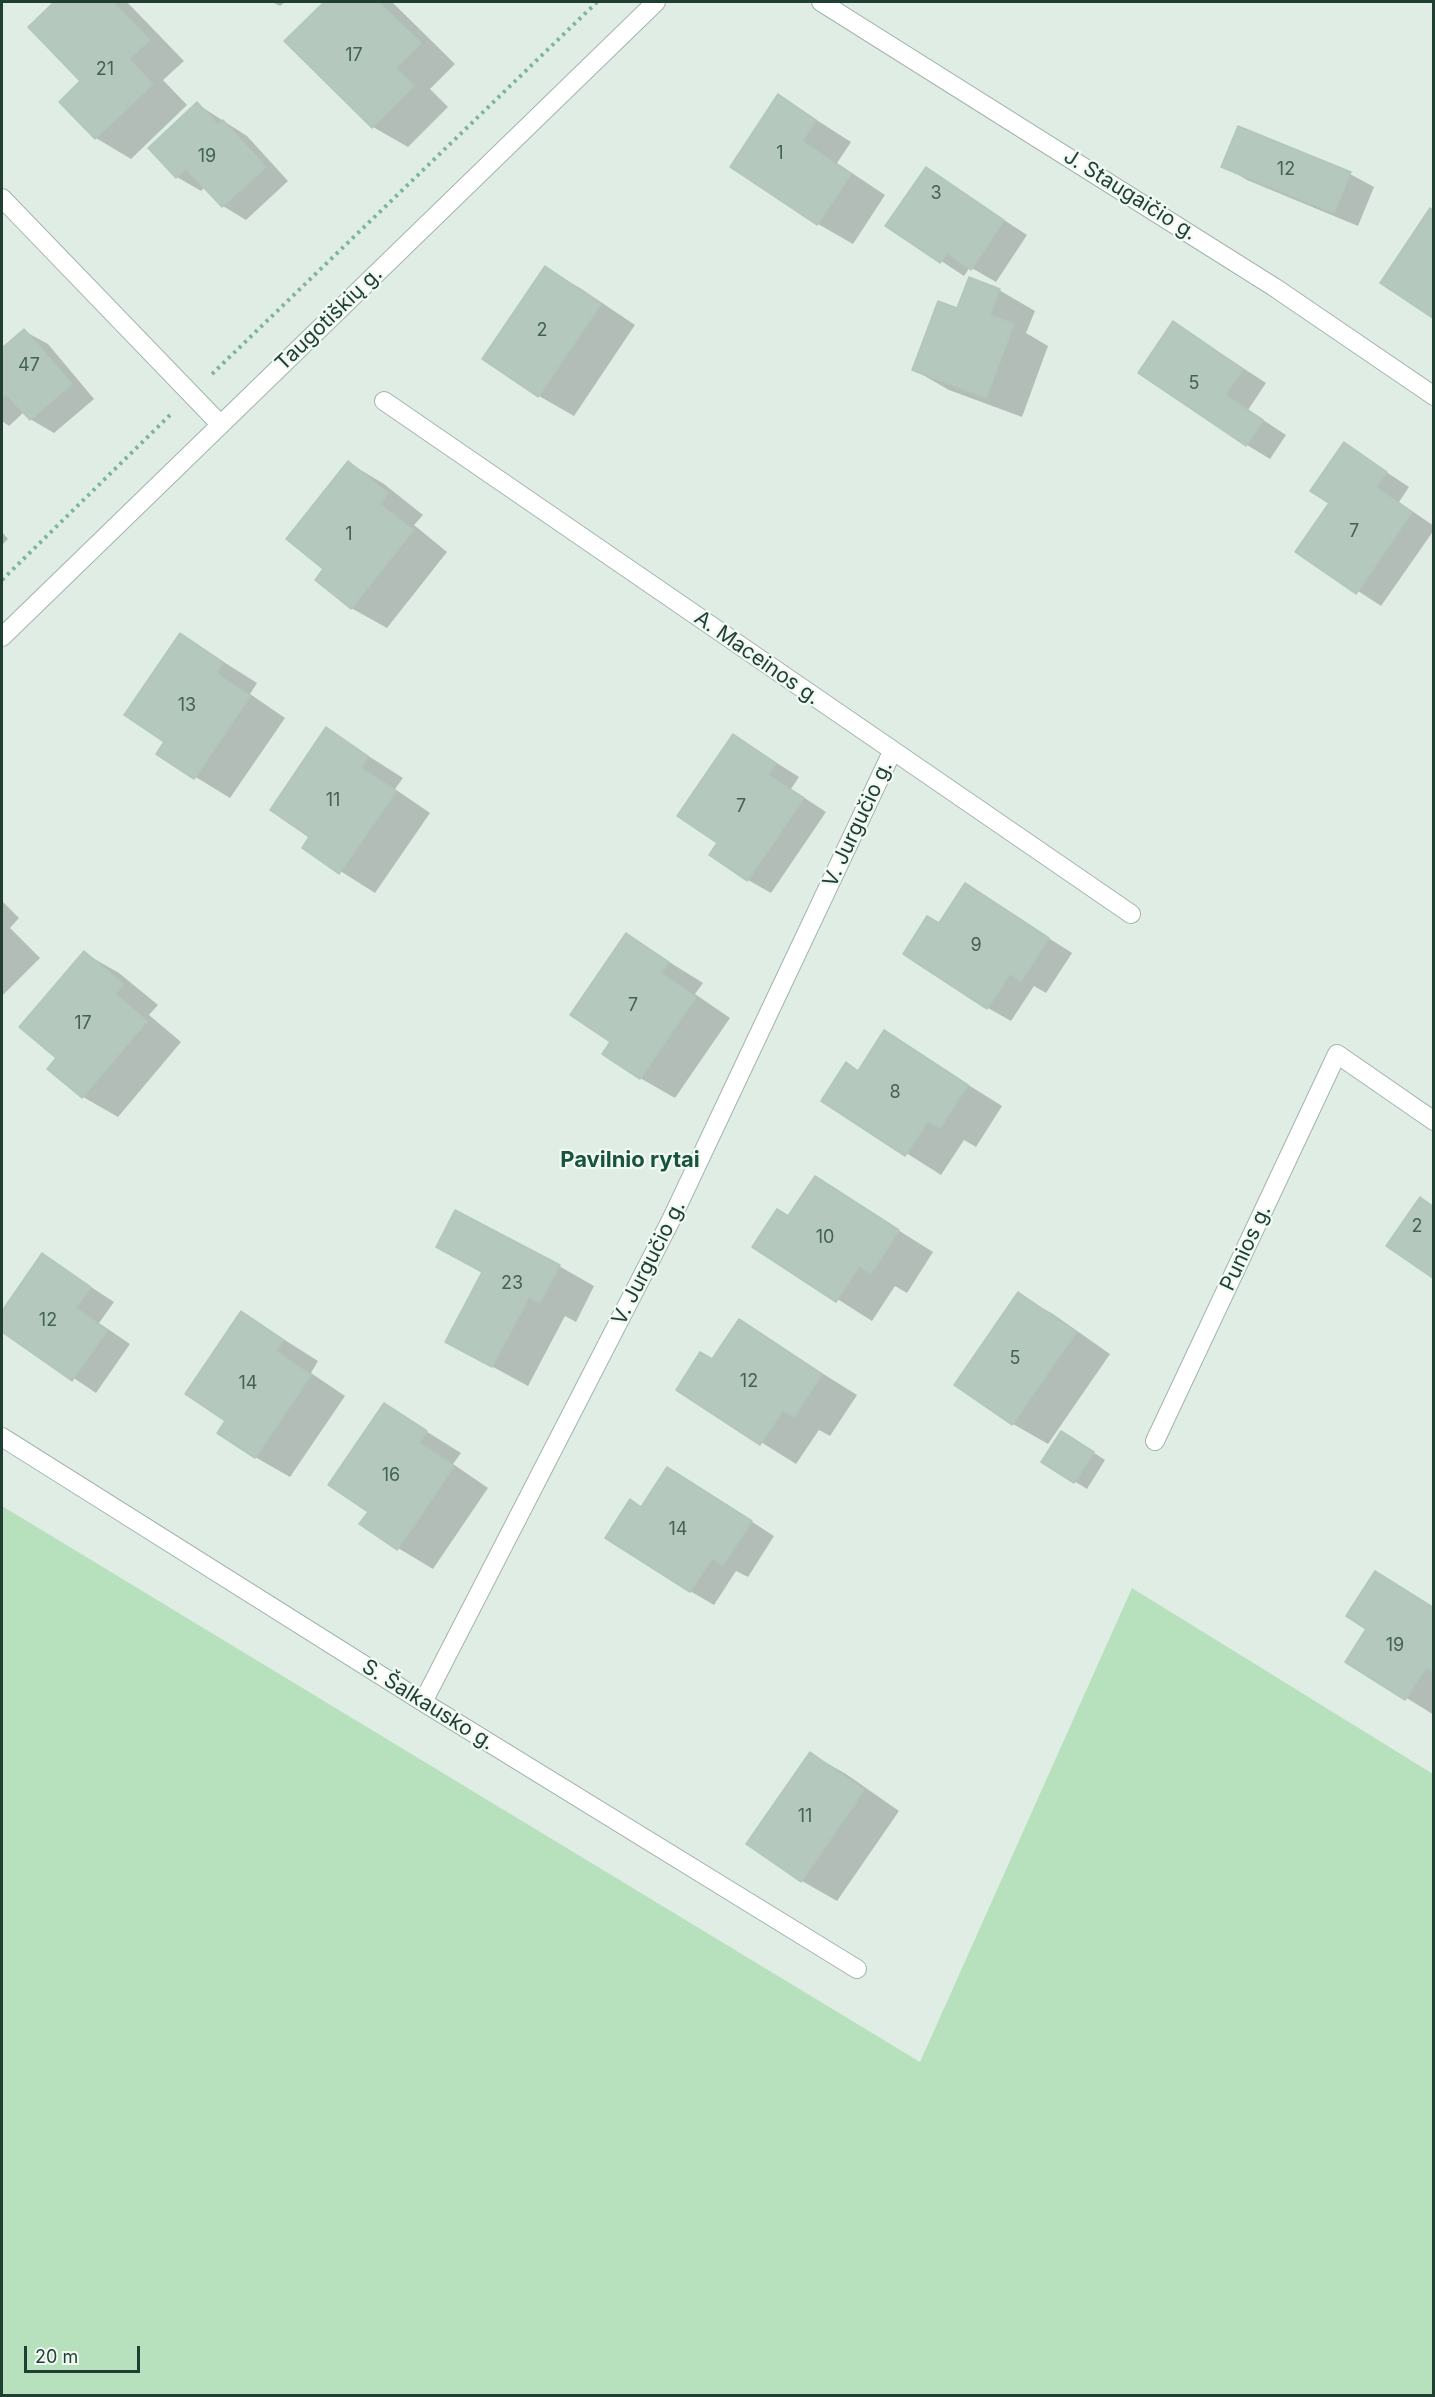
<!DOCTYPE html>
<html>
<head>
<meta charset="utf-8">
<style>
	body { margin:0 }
	#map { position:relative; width:1435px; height:2397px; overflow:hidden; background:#e0ede5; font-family:Inter,sans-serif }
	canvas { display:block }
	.frame { position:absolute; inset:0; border:3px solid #1f3f32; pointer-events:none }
	.scale { position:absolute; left:24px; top:2346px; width:116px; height:27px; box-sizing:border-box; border:3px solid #1f3f32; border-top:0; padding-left:8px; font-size:18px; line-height:21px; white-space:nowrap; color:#1f3f32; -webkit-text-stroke:4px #f1f9f4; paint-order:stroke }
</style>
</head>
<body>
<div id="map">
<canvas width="1435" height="2397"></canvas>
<div class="frame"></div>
<div class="scale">20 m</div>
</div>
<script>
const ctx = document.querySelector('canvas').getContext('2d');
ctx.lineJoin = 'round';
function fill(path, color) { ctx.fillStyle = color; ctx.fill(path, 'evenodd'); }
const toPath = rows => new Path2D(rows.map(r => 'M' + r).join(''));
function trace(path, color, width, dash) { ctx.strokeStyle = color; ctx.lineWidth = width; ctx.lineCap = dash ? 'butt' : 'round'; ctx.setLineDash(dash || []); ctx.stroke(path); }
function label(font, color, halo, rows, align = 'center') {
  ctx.font = font + ' Inter,sans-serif'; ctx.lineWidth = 4.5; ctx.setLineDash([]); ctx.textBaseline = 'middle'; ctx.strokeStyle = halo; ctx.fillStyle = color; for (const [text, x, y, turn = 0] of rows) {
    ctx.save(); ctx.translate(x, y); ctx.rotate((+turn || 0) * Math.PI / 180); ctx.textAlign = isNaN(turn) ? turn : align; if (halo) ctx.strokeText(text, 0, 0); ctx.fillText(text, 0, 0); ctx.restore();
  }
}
fill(toPath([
	[2,1506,920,2062,1132,1588,1433,1774,1433,2395,2,2395]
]), '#b6e1bc');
fill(toPath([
	[56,2,127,2,184,61,163,80,187,105,131,159,96,138,83,81,30,27],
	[272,2,285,2,280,6],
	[326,2,392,2,455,64,430,89,448,107,408,147,373,127,287,41],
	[779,96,851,142,837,163,885,195,853,244,818,224],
	[197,104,247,136,288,181,246,220,223,206,205,187,201,191,177,177],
	[1223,166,1350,174,1374,187,1358,226,1247,180],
	[926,169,1027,235,996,282,970,267,964,276,888,226],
	[545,268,580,288,635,325,574,416,539,396],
	[999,290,1035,311,1026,333,1048,346,1022,417,949,390,914,370,958,310],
	[1174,323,1266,383,1248,410,1286,435,1270,459,1247,445],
	[24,331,48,344,94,399,54,433,30,419,24,412,9,426,2,421,2,350],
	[1344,444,1409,487,1399,502,1434,526,1434,530,1381,606,1297,551,1331,503],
	[349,463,384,484,423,515,414,525,447,552,387,628,351,608,325,569],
	[2,532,8,539,2,545],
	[181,635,257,683,250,694,285,718,230,798,158,754,166,742],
	[326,729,403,778,395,789,430,813,375,893,304,848,311,837],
	[734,736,799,777,791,789,826,812,771,893,748,880,719,843],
	[966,885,1072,953,1046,993,1034,986,1011,1021,988,1008,940,925],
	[2,901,19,918,10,928,40,958,2,996],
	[626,935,703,983,695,994,730,1018,675,1098,640,1078,612,1041],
	[84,953,119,973,158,1005,149,1015,181,1042,118,1117,83,1097,59,1057],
	[884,1032,1002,1106,976,1147,964,1140,941,1175,823,1100,847,1064,859,1072],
	[815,1178,933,1252,907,1293,895,1286,872,1321,754,1246,789,1218],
	[438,1247,559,1266,594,1286,576,1322,565,1316,528,1386,447,1342,483,1272],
	[42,1255,114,1302,99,1323,130,1344,96,1393,2,1330,2,1314],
	[1018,1294,1053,1314,1110,1354,1048,1444,1013,1424,956,1385],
	[242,1313,318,1361,311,1373,345,1396,290,1477,255,1457,227,1420],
	[739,1321,857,1395,830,1436,819,1430,796,1464,678,1390,713,1361],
	[384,1405,461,1453,453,1464,488,1488,433,1569,398,1548,370,1512],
	[1073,1439,1105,1460,1087,1489,1043,1462],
	[692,1483,774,1536,748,1577,736,1571,714,1605,690,1591,642,1508],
	[1376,1573,1434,1608,1434,1715,1347,1661,1368,1629],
	[811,1754,846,1774,899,1811,837,1901,802,1881,748,1844]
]), '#0003');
const building = toPath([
	[54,2,113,2,150,40,129,59,153,84,95,139,59,102,80,81,28,27,54,2],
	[324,2,378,2,421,43,396,68,414,86,372,128,284,41,324,2],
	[778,94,816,120,802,141,851,174,817,225,730,167,778,94],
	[197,102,218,125,223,120,266,167,222,207,186,169,176,178,148,148,197,102],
	[1238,126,1351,172,1334,213,1221,167,1238,126],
	[926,167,1004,220,971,270,947,253,940,263,885,226,926,167],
	[1430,208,1434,211,1434,319,1380,283,1430,208],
	[545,266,601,304,538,397,482,359,545,266],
	[969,277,1000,289,990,315,1014,324,986,398,912,370,938,301,957,308,969,277],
	[1173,321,1243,369,1225,395,1263,420,1246,446,1138,373,1173,321],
	[24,329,72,384,30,420,6,394,2,398,2,348,24,329],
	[1344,442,1387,472,1376,487,1412,512,1356,594,1295,552,1329,503,1310,491,1344,442],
	[348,461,388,493,380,504,413,530,351,609,315,580,323,569,286,539,348,461],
	[180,633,223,662,216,673,250,696,194,779,156,754,164,742,124,715,180,633],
	[326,727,368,756,361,768,396,791,339,874,302,848,309,837,270,810,326,727],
	[733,734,776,763,768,775,804,798,747,881,709,855,717,843,677,816,733,734],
	[965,883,1049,938,1021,981,1010,974,987,1009,903,954,927,916,939,923,965,883],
	[626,933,669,962,661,973,696,997,640,1079,602,1054,610,1042,570,1015,626,933],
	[84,951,123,984,115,994,147,1021,82,1098,47,1069,56,1058,19,1027,84,951],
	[884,1030,968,1085,940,1128,928,1121,905,1156,821,1101,846,1062,858,1071,884,1030],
	[815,1176,899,1230,871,1274,859,1266,836,1302,752,1247,777,1209,788,1216,815,1176],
	[1420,1197,1434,1207,1434,1279,1386,1246,1420,1197],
	[455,1210,560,1265,540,1303,529,1297,492,1367,445,1342,482,1272,436,1247,455,1210],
	[42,1253,91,1287,76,1308,107,1330,72,1381,2,1332,2,1311,42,1253],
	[1018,1292,1076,1332,1012,1425,954,1385,1018,1292],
	[241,1311,284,1340,276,1351,311,1375,255,1458,217,1433,225,1421,185,1394,241,1311],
	[739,1319,822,1374,794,1417,783,1410,760,1445,676,1390,700,1352,712,1359,739,1319],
	[384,1403,427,1431,419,1443,454,1466,397,1550,359,1524,368,1512,328,1485,384,1403],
	[1061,1431,1094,1452,1074,1483,1041,1462,1061,1431],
	[667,1467,752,1521,723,1565,712,1558,690,1592,605,1538,630,1499,641,1507,667,1467],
	[1375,1571,1434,1608,1434,1672,1426,1667,1405,1700,1345,1662,1366,1629,1346,1616,1375,1571],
	[810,1752,864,1790,801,1882,746,1844,810,1752]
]);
fill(building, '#b5c8be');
trace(building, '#b2c7bb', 1.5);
const street = toPath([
	[821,2,1274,287,1434,396],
	[2,198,220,424],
	[384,401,1131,914],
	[2,637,656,2],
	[2,1437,423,1702,857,1969],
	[1155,1441,1337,1054,1434,1121],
	[423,1702,671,1220,892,752]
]);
trace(street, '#a2b5ac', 20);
trace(toPath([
	[212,374,597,2],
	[2,580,170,415]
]), '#7db49b', 4, [3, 4.5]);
trace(street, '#fff', 18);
label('18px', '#446155', null, [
	["17",354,56],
	["21",105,70],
	["1",780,154],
	["19",207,157],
	["12",1286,170],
	["3",936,194],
	["2",542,331],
	["47",29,366],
	["5",1194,384],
	["7",1354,532],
	["1",349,535],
	["13",187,706],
	["11",333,801],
	["7",741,807],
	["9",976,946],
	["7",633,1006],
	["17",83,1024],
	["8",895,1093],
	["2",1417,1227],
	["10",825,1238],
	["23",512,1284],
	["12",48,1321],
	["5",1015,1359],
	["12",749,1382],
	["14",248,1384],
	["16",391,1476],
	["14",678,1530],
	["19",1395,1646],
	["11",805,1817]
]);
label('21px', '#1f3f32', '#f1f9f4', [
	["J. Staugaičio g.",1130,195,32],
	["Taugotiškių g.",329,319,-44],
	["A. Maceinos g.",757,658,35],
	["V. Jurgučio g.",858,824,-65],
	["Punios g.",1246,1248,-65],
	["V. Jurgučio g.",649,1263,-63],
	["S. Šalkausko g.",428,1705,32]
]);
label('bold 22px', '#18533d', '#f1f9f4', [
	["Pavilnio rytai",630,1160]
]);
</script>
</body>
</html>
